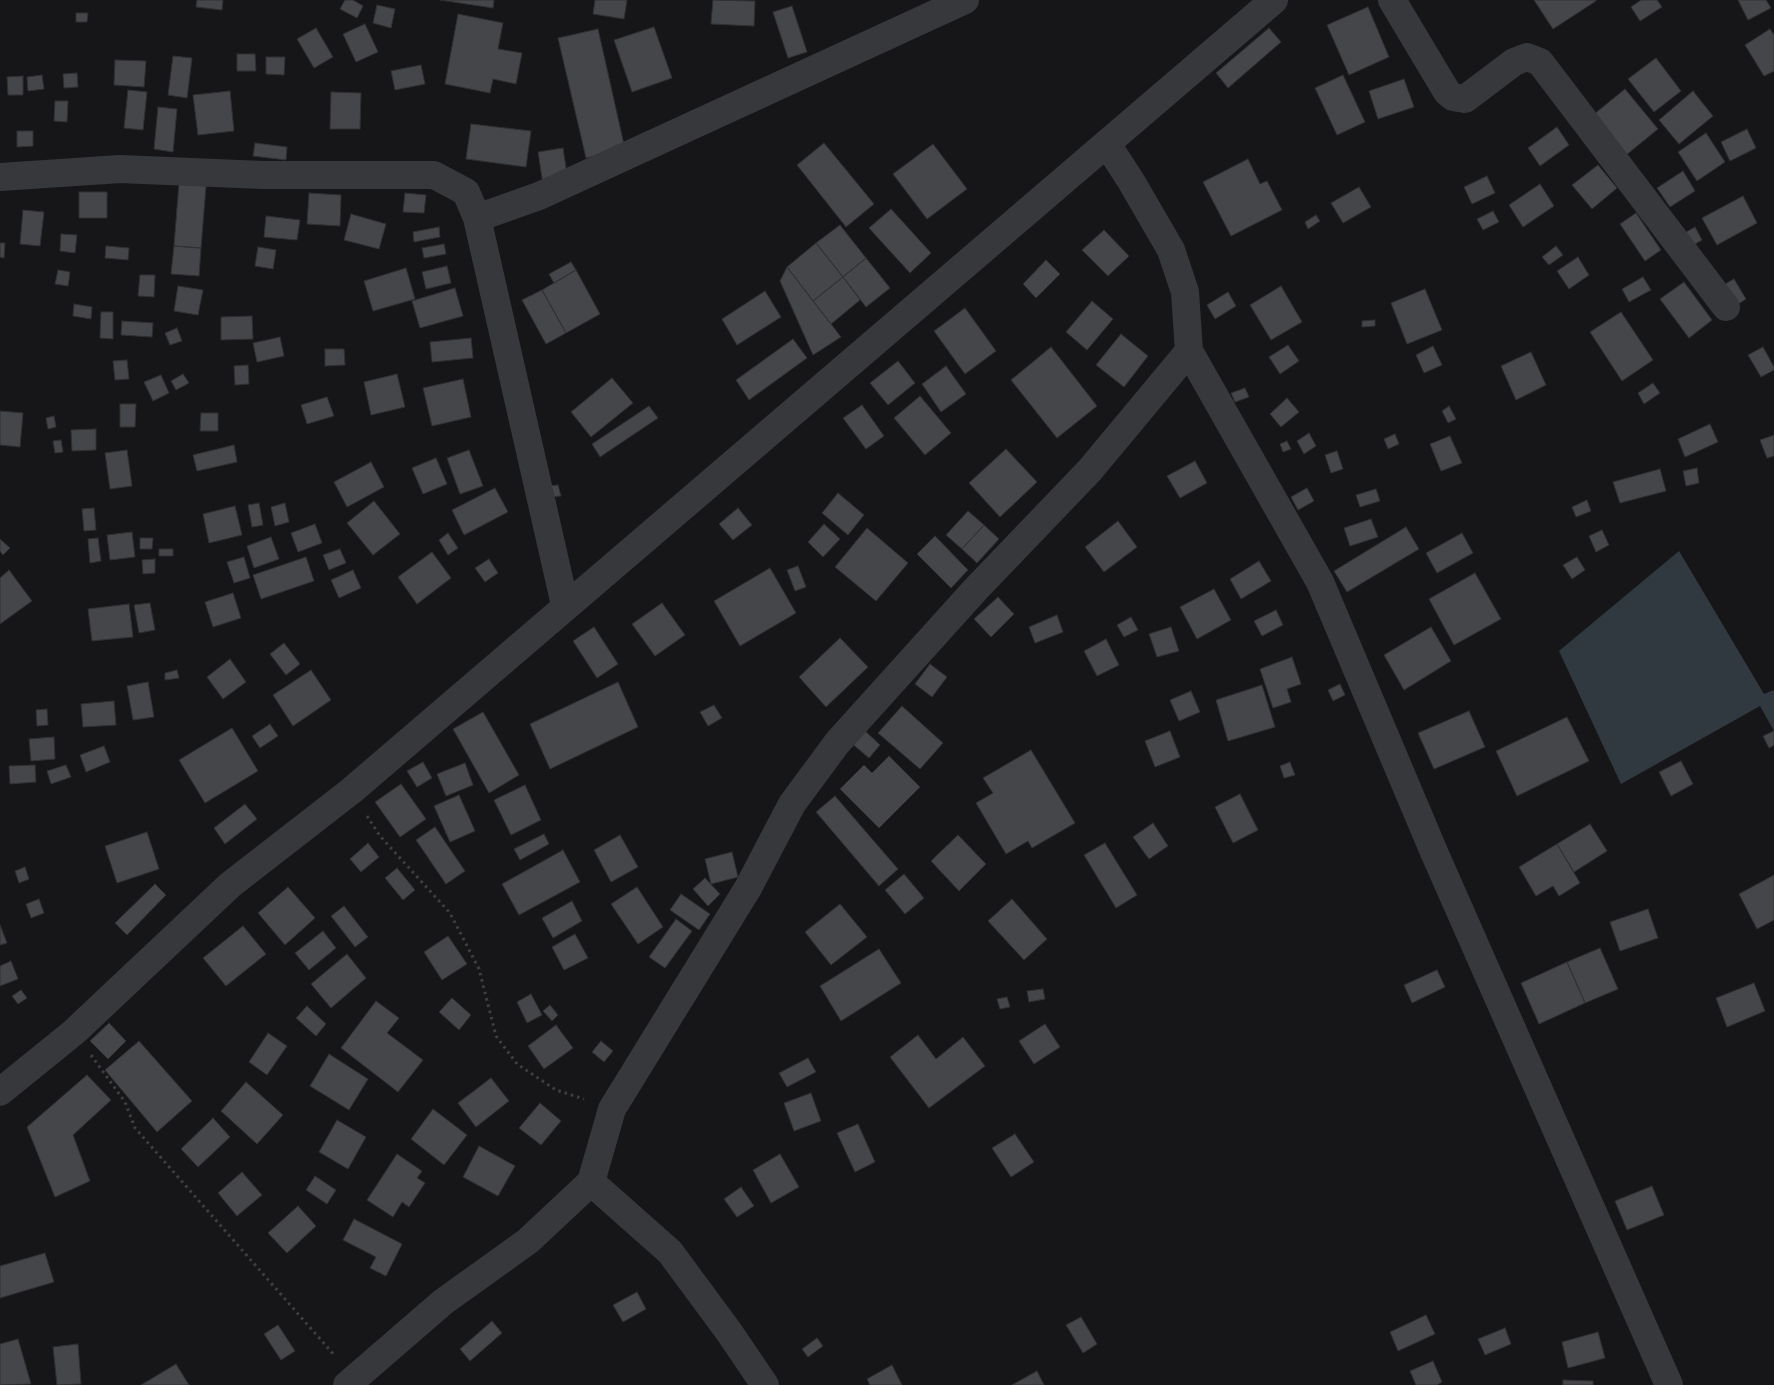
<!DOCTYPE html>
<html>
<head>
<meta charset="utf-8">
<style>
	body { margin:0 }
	canvas { display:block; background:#161618 }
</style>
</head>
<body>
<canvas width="1774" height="1385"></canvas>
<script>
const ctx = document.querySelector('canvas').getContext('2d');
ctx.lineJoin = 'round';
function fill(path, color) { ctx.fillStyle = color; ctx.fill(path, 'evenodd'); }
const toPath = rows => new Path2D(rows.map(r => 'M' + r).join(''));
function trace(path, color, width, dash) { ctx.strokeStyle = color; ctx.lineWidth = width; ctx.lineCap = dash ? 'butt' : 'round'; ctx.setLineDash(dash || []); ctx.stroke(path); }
fill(toPath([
	[1679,551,1764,694,1774,690,1774,731,1760,706,1621,784,1559,651]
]), '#30393f');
const building = toPath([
	[197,0,223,0,222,10,196,7,197,0],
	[345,0,353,0,363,6,357,18,340,9,345,0],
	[440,0,494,0,493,8,440,0],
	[595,0,627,0,624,19,593,14,595,0],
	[713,0,755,1,754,26,711,24,713,0],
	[1534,0,1596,0,1596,1,1553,29,1534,0],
	[1641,0,1657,0,1662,7,1640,21,1631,7,1641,0],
	[1738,0,1766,0,1771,8,1748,20,1738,0],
	[377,5,395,9,391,28,373,23,377,5],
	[792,6,807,52,788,58,773,12,792,6],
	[1368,7,1389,57,1349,75,1327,25,1368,7],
	[76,13,88,13,87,22,76,22,76,13],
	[458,14,503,23,498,49,522,53,516,84,493,79,490,93,445,84,458,14],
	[365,24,378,52,356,62,343,34,365,24],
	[654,27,672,78,632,92,614,40,654,27],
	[316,28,333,57,314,68,297,39,316,28],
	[1269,28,1281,42,1228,88,1216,73,1269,28],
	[598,29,625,149,586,158,558,38,598,29],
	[1770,29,1774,35,1774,71,1764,76,1745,45,1770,29],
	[237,54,255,54,256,71,237,71,237,54],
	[173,56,192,58,187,98,168,95,173,56],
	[266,57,285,57,284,75,266,74,266,57],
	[1656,58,1681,91,1654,112,1628,79,1656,58],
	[115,60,146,61,144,87,114,85,115,60],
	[421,65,425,84,395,90,391,71,421,65],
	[77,73,78,87,64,88,63,74,77,73],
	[42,75,44,89,28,91,27,77,42,75],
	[1343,75,1365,122,1337,135,1315,88,1343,75],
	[23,76,23,95,8,95,7,77,23,76],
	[1404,79,1414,107,1378,119,1369,91,1404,79],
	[1625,89,1658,129,1620,160,1587,120,1625,89],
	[128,90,147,92,143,130,124,128,128,90],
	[230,91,234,131,198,135,193,95,230,91],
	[1693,91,1713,116,1679,144,1659,120,1693,91],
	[331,92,361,93,360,129,330,129,331,92],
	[55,101,68,101,67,122,54,121,55,101],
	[158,107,177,109,173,152,154,149,158,107],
	[471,124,531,131,526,167,466,159,471,124],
	[1557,127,1569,145,1540,166,1528,148,1557,127],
	[1747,129,1756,148,1730,161,1721,142,1747,129],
	[17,131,33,131,33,146,17,147,17,131],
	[1706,133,1725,162,1697,181,1678,152,1706,133],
	[255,143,287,147,286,160,253,156,255,143],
	[824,143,874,204,846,227,797,165,824,143],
	[933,144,967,189,927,219,893,174,933,144],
	[563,148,568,181,543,184,538,152,563,148],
	[1248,159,1260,184,1267,181,1282,210,1231,236,1203,182,1248,159],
	[1598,165,1617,188,1592,209,1572,185,1598,165],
	[1683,171,1695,191,1670,207,1657,188,1683,171],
	[1487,176,1495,193,1472,204,1464,187,1487,176],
	[179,183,206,186,201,248,174,246,179,183],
	[1540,184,1554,206,1523,227,1509,205,1540,184],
	[1359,187,1371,207,1343,223,1331,203,1359,187],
	[79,192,107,192,107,218,79,218,79,192],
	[309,193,341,195,340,226,307,224,309,193],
	[405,193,426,195,424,213,403,212,405,193],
	[1743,196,1757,223,1717,245,1702,218,1743,196],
	[891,209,931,253,910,273,869,228,891,209],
	[23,210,44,212,40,246,20,244,23,210],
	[1493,211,1499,222,1483,230,1477,219,1493,211],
	[1636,213,1661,250,1645,261,1620,224,1636,213],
	[351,214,386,224,379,249,344,240,351,214],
	[1316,215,1320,221,1308,229,1305,222,1316,215],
	[266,216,300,220,297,240,264,237,266,216],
	[840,225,866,258,843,277,816,243,840,225],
	[439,227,440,237,414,242,413,232,439,227],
	[1695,227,1702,240,1688,248,1681,235,1695,227],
	[1104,230,1129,256,1108,276,1082,250,1104,230],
	[61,234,77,235,75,253,60,251,61,234],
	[0,243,5,243,4,258,0,257,0,243],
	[816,243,843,277,813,301,787,267,816,243],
	[444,244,446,254,424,258,422,248,444,244],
	[106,246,129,248,128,260,105,258,106,246],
	[174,246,201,248,199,276,171,274,174,246],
	[1556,246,1563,255,1549,265,1542,257,1556,246],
	[258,247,276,250,273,269,255,266,258,247],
	[1578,257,1589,275,1569,289,1557,271,1578,257],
	[866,258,890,288,866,307,843,277,866,258],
	[1046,260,1060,274,1036,298,1023,284,1046,260],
	[571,262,576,270,554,283,549,274,571,262],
	[447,266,451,283,426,289,422,272,447,266],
	[787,267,841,337,813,355,780,281,787,267],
	[406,268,415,299,373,311,364,281,406,268],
	[58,270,70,272,68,286,55,284,58,270],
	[576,270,600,314,566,333,542,290,576,270],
	[140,275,155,275,154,297,138,296,140,275],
	[843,277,860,300,831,324,813,301,843,277],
	[1643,277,1651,290,1629,302,1622,289,1643,277],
	[1734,279,1746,299,1732,308,1720,287,1734,279],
	[1684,282,1712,320,1689,338,1660,299,1684,282],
	[178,286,203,290,198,315,174,311,178,286],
	[1281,286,1302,322,1271,340,1250,305,1281,286],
	[455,288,463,316,420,328,412,301,455,288],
	[1425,289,1442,330,1407,344,1391,303,1425,289],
	[542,290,566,333,546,344,522,300,542,290],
	[765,291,781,317,737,345,722,319,765,291],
	[1228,292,1236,306,1215,319,1207,305,1228,292],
	[1092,301,1113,319,1087,350,1066,332,1092,301],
	[74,304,92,307,91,319,73,316,74,304],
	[965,308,996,351,965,374,934,331,965,308],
	[101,312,113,312,113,339,100,338,101,312],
	[1621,312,1653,360,1622,381,1590,332,1621,312],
	[252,316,253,339,221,340,221,317,252,316],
	[1375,320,1375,326,1362,327,1362,321,1375,320],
	[122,321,153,323,152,337,121,335,122,321],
	[177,328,182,341,170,345,165,333,177,328],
	[1121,334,1148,356,1124,387,1096,365,1121,334],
	[280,337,284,356,257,362,253,343,280,337],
	[471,338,473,358,432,362,430,342,471,338],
	[793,339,807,358,749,400,736,380,793,339],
	[1288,345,1299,361,1280,374,1269,357,1288,345],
	[1433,346,1442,365,1424,373,1416,355,1433,346],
	[1051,347,1097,406,1057,438,1011,380,1051,347],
	[1763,347,1774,367,1774,370,1761,377,1748,355,1763,347],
	[325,349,344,349,345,365,325,366,325,349],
	[1531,352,1546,385,1516,400,1501,366,1531,352],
	[127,360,129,379,115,380,113,361,127,360],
	[898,361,915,383,888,405,870,383,898,361],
	[248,365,249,384,235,385,234,366,248,365],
	[946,366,966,394,941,412,922,384,946,366],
	[183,374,189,383,176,390,171,381,183,374],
	[397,374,405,407,371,415,364,382,397,374],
	[161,375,169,393,153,401,144,382,161,375],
	[612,378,633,403,591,437,571,412,612,378],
	[463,379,471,417,432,426,423,388,463,379],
	[1653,383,1660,393,1644,404,1638,393,1653,383],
	[1245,388,1249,397,1235,402,1231,393,1245,388],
	[920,396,951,433,925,455,894,418,920,396],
	[327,397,334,416,307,424,301,405,327,397],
	[1287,398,1299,412,1281,427,1270,414,1287,398],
	[120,404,136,404,135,427,120,427,120,404],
	[862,405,884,436,866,449,843,418,862,405],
	[649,406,658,418,600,457,592,444,649,406],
	[1449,406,1456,419,1448,423,1442,411,1449,406],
	[0,411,23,413,20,447,0,445,0,411],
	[201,413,218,413,218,431,200,431,201,413],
	[54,416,56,427,48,429,46,418,54,416],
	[1710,424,1718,442,1685,457,1678,439,1710,424],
	[96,429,96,450,72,451,71,430,96,429],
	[1309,433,1316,446,1304,454,1297,441,1309,433],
	[1395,434,1399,444,1388,449,1384,439,1395,434],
	[1774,435,1774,456,1767,458,1760,440,1774,435],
	[1450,436,1462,463,1441,471,1430,444,1450,436],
	[61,440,63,452,55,453,53,441,61,440],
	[1287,441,1291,449,1283,452,1280,444,1287,441],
	[234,445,237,462,197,471,193,455,234,445],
	[1006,449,1037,482,1000,517,969,483,1006,449],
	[127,450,132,486,110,489,105,453,127,450],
	[469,450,483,486,460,494,447,458,469,450],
	[1337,451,1343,469,1331,473,1325,455,1337,451],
	[436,458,447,484,423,494,412,468,436,458],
	[1195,461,1207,483,1180,498,1167,476,1195,461],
	[371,462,384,487,347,507,334,482,371,462],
	[1697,468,1699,483,1686,486,1683,471,1697,468],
	[1660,469,1666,491,1620,503,1613,482,1660,469],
	[558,485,561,496,551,497,548,486,558,485],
	[495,488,508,512,464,535,452,510,495,488],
	[1307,488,1314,501,1298,510,1291,497,1307,488],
	[1376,489,1380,501,1360,507,1356,495,1376,489],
	[838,493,864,515,848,535,822,513,838,493],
	[1587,500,1591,511,1576,517,1572,507,1587,500],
	[374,501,400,534,373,555,347,523,374,501],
	[259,503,263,525,252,527,248,505,259,503],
	[285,503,289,522,275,526,271,507,285,503],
	[235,506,242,535,209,543,203,514,235,506],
	[94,508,96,530,84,531,82,509,94,508],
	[738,508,752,525,733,540,719,524,738,508],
	[968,511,984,525,962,549,946,535,968,511],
	[1371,519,1378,537,1350,546,1344,528,1371,519],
	[1118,521,1137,547,1104,572,1085,547,1118,521],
	[315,524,322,543,298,552,291,533,315,524],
	[824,524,840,539,823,557,808,542,824,524],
	[984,525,999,539,977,563,962,549,984,525],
	[1406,527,1419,549,1347,592,1334,571,1406,527],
	[867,528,908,563,876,601,835,567,867,528],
	[1602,530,1609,545,1596,552,1589,536,1602,530],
	[132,532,135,557,110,560,107,535,132,532],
	[448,533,458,548,448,555,439,540,448,533],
	[1462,533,1473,553,1437,573,1426,553,1462,533],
	[935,536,968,570,951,588,917,554,935,536],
	[271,537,279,559,254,568,247,546,271,537],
	[98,538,101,561,90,563,88,539,98,538],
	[140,538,153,538,152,549,140,549,140,538],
	[0,539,10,548,3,555,0,551,0,539],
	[159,549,173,549,173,556,159,556,159,549],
	[340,549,346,563,329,570,323,555,340,549],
	[432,552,451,578,417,604,398,577,432,552],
	[244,557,250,578,234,583,227,562,244,557],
	[306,557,314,581,261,599,253,575,306,557],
	[1577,557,1585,570,1572,579,1563,565,1577,557],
	[155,559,155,573,143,574,142,560,155,559],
	[489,559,498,573,485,582,475,568,489,559],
	[1259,561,1271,581,1241,599,1230,579,1259,561],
	[798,566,806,587,795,591,787,570,798,566],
	[770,568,796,613,740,646,714,601,770,568],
	[9,570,32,601,0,624,0,578,9,570],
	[353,570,361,588,339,598,331,580,353,570],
	[1475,573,1501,619,1454,645,1429,599,1475,573],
	[1214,589,1231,620,1197,639,1180,607,1214,589],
	[233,593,241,618,213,627,205,602,233,593],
	[998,597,1014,614,991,637,974,619,998,597],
	[150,603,155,630,139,633,134,605,150,603],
	[662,603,685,635,655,656,632,624,662,603],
	[129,604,133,637,92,641,88,609,129,604],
	[1276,610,1283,625,1262,636,1254,621,1276,610],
	[1057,615,1063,632,1035,643,1029,627,1057,615],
	[1131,617,1138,630,1124,637,1117,625,1131,617],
	[594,627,618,664,597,678,573,641,594,627],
	[1171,627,1179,651,1157,657,1149,634,1171,627],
	[1431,627,1451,661,1404,690,1384,655,1431,627],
	[840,638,868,667,826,707,799,677,840,638],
	[1106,639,1119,665,1097,676,1084,651,1106,639],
	[284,643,300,664,286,675,270,654,284,643],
	[1292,657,1301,684,1287,689,1291,702,1273,708,1260,669,1292,657],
	[230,659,246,682,223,699,207,677,230,659],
	[930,664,947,677,932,697,915,684,930,664],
	[177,670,179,678,165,680,165,673,177,670],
	[311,670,331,700,293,726,273,695,311,670],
	[148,682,154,717,133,720,127,686,148,682],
	[618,682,638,727,550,769,530,724,618,682],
	[1340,684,1345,695,1333,701,1328,690,1340,684],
	[1262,685,1275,727,1228,741,1216,700,1262,685],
	[1191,691,1200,712,1179,721,1170,700,1191,691],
	[114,701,116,725,83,727,81,704,114,701],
	[714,705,722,718,708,726,700,712,714,705],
	[902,706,943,743,920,769,878,733,902,706],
	[47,709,48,725,37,726,36,710,47,709],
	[1469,711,1485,747,1434,769,1418,733,1469,711],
	[483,712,519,775,489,793,453,729,483,712],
	[1567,717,1589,761,1517,796,1496,751,1567,717],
	[270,724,278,736,260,748,252,736,270,724],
	[232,728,258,771,205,803,179,760,232,728],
	[862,728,880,745,869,758,850,742,862,728],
	[1170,731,1180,757,1155,767,1145,741,1170,731],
	[1774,731,1774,745,1769,748,1763,736,1774,731],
	[54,737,55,759,31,761,29,739,54,737],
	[104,746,110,762,86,772,80,755,104,746],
	[1031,750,1075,823,1032,848,1028,841,1006,854,976,803,993,793,983,778,1031,750],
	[889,756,920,787,879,828,840,789,864,765,872,773,889,756],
	[1681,761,1693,784,1671,796,1659,772,1681,761],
	[423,762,432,778,417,787,407,771,423,762],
	[1290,762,1295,775,1284,778,1280,766,1290,762],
	[465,763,473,785,446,796,437,774,465,763],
	[35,765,36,782,10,784,9,766,35,765],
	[66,765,71,777,51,784,47,771,66,765],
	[401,784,426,819,400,837,375,802,401,784],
	[525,785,541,820,511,835,494,800,525,785],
	[1240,794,1258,830,1233,843,1215,807,1240,794],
	[459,795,475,831,450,842,434,806,459,795],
	[835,796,898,869,879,886,816,812,835,796],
	[245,804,257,819,225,844,214,828,245,804],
	[1153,823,1168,846,1149,859,1133,837,1153,823],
	[1590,824,1607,851,1574,872,1557,844,1590,824],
	[435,827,465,871,446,884,416,840,435,827],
	[147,832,159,869,117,883,105,846,147,832],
	[544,834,549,844,520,860,514,849,544,834],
	[620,835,638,867,611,882,594,850,620,835],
	[958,835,986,864,959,891,931,861,958,835],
	[368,843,379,857,361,872,350,859,368,843],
	[1105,843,1137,895,1116,908,1084,855,1105,843],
	[1557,844,1580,883,1559,896,1553,886,1536,896,1519,867,1557,844],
	[563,850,580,882,519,915,502,884,563,850],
	[732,852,738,877,711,884,705,859,732,852],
	[25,867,29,879,19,883,15,871,25,867],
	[397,868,415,890,403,900,385,878,397,868],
	[904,874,924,898,905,914,885,890,904,874],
	[1774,875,1774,920,1757,929,1739,894,1774,875],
	[705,878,720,894,708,906,693,889,705,878],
	[155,884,166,895,127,935,115,923,155,884],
	[288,887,315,918,285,945,258,913,288,887],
	[637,887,663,927,638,944,611,904,637,887],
	[681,894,710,914,699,930,670,910,681,894],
	[39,899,44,913,31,918,26,904,39,899],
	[1012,899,1047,939,1024,960,988,921,1012,899],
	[572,901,582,921,553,938,542,918,572,901],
	[840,904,867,937,831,965,805,932,840,904],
	[344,906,368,937,355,947,331,916,344,906],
	[1648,909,1658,938,1620,951,1610,922,1648,909],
	[676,919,692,931,665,968,649,957,676,919],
	[0,925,7,943,0,945,0,925],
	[243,926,266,954,226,986,203,958,243,926],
	[323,931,336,948,309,970,295,953,323,931],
	[575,934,588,958,564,970,552,947,575,934],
	[448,936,467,964,442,980,424,952,448,936],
	[1600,948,1618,989,1585,1003,1567,962,1600,948],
	[879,949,901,983,841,1021,820,986,879,949],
	[347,954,366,978,331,1008,311,984,347,954],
	[11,961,18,979,0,986,0,966,11,961],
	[1567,962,1585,1003,1539,1024,1521,983,1567,962],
	[1437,970,1445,987,1412,1003,1404,985,1437,970],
	[1754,983,1765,1011,1727,1027,1716,998,1754,983],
	[1043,989,1045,999,1029,1002,1027,991,1043,989],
	[21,990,27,998,18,1004,12,996,21,990],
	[531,994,542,1015,527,1023,517,1002,531,994],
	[1007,997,1010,1007,1000,1009,997,999,1007,997],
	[452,998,471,1015,459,1030,439,1012,452,998],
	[376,1001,399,1018,387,1033,423,1060,398,1092,341,1048,376,1001],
	[550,1005,558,1015,552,1021,543,1011,550,1005],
	[307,1006,326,1024,316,1036,296,1018,307,1006],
	[109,1023,126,1041,108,1059,90,1041,109,1023],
	[1045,1024,1060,1047,1034,1064,1019,1041,1045,1024],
	[556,1025,573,1048,544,1069,528,1046,556,1025],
	[268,1033,287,1046,267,1075,249,1062,268,1033],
	[918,1035,936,1059,963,1037,985,1066,929,1108,890,1057,918,1035],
	[139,1041,192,1101,157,1132,105,1070,139,1041],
	[601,1041,613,1051,604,1062,592,1052,601,1041],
	[329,1054,368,1079,349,1110,310,1086,329,1054],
	[808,1058,816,1072,787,1087,779,1073,808,1058],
	[87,1075,111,1100,73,1135,90,1181,55,1197,27,1127,87,1075],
	[491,1078,509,1101,476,1127,458,1103,491,1078],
	[246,1082,283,1115,257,1144,221,1111,246,1082],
	[811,1093,821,1121,794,1131,784,1103,811,1093],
	[540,1103,561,1121,541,1145,519,1128,540,1103],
	[433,1109,467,1135,444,1165,411,1139,433,1109],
	[213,1118,230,1137,198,1167,181,1149,213,1118],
	[337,1120,366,1137,348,1169,319,1152,337,1120],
	[858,1124,875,1162,855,1172,837,1133,858,1124],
	[1015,1134,1034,1162,1011,1177,992,1148,1015,1134],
	[479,1146,515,1166,498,1196,463,1177,479,1146],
	[397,1154,422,1171,417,1178,425,1183,409,1207,402,1202,393,1217,367,1200,397,1154],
	[780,1154,799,1187,771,1203,753,1170,780,1154],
	[242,1172,262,1195,237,1216,218,1193,242,1172],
	[315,1176,336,1190,327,1204,306,1190,315,1176],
	[1652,1186,1664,1215,1627,1230,1615,1201,1652,1186],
	[741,1187,754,1206,737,1217,724,1199,741,1187],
	[298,1206,316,1226,287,1253,268,1233,298,1206],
	[354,1219,402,1244,386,1276,370,1268,376,1257,343,1240,354,1219],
	[45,1253,54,1282,0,1298,0,1266,45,1253],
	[637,1292,646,1309,623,1322,613,1305,637,1292],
	[1426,1315,1435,1334,1398,1351,1390,1332,1426,1315],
	[1081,1317,1097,1344,1083,1353,1066,1325,1081,1317],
	[492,1321,502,1333,470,1361,460,1349,492,1321],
	[278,1325,295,1351,281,1360,264,1334,278,1325],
	[1505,1328,1511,1344,1485,1355,1478,1339,1505,1328],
	[1598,1332,1605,1358,1568,1368,1562,1342,1598,1332],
	[817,1338,823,1346,808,1357,802,1349,817,1338],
	[18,1339,31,1384,0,1385,0,1344,18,1339],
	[78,1344,81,1384,57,1385,53,1347,78,1344],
	[1433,1361,1442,1382,1437,1385,1416,1385,1410,1371,1433,1361],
	[176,1364,189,1385,141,1385,176,1364],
	[892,1365,902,1385,870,1385,867,1379,892,1365],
	[1037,1371,1044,1385,1012,1385,1037,1371],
	[1563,1380,1593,1381,1593,1385,1563,1385,1563,1380]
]);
fill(building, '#45464a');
trace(building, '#303033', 1);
trace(toPath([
	[367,816,380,836,450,913,479,969,496,1036,517,1064,556,1090,584,1099],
	[91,1055,125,1102,135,1128,335,1356]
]), '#3d3f43', 3, [2.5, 4]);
trace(toPath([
	[1392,0,1447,92,1453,97,1465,99,1514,62,1527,57,1540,62,1726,307],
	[1107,144,1131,181,1171,250,1185,292,1189,351,1320,582,1434,852,1669,1385],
	[0,177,120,169,263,175,434,175,466,192,477,218,565,605],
	[477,218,539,196,965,0],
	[0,1092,74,1032,230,885,351,791,1274,0],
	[347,1385,443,1302,528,1241,591,1182],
	[765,1385,729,1332,670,1252,591,1182,612,1109,748,888,792,804,837,743,975,590,1090,470,1189,351]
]), '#37383c', 28);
</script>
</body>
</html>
